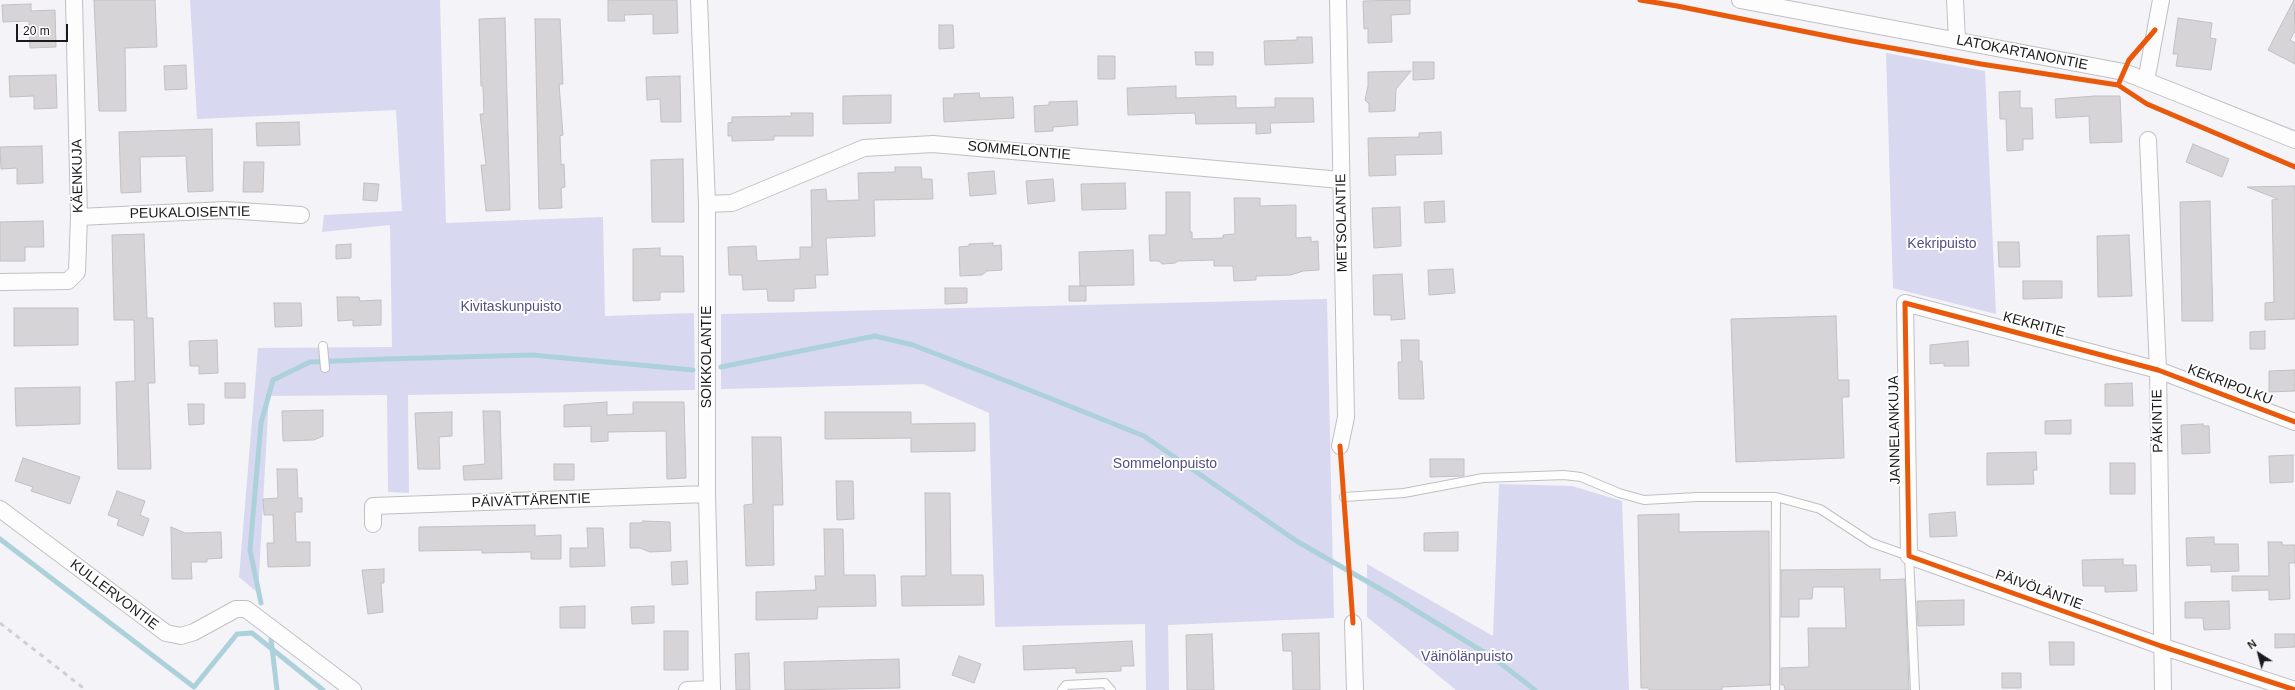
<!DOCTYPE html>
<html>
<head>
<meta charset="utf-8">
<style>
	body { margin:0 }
	#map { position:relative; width:2295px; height:690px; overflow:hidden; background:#f3f3f8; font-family:Arial,sans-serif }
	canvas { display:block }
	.north { position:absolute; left:2239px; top:634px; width:40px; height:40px; -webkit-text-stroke:3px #fff; paint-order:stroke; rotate:324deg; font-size:11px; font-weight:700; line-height:16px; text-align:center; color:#1a1a1c }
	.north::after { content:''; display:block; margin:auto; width:14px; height:18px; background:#1a1a1c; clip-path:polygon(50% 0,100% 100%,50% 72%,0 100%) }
	.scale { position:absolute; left:16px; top:24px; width:52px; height:18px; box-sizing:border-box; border:2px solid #1a1a1c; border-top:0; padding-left:5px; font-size:12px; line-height:14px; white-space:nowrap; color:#1a1a1c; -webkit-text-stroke:3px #fff; paint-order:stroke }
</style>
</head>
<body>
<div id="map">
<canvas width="2295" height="690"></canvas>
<div class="north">N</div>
<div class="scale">20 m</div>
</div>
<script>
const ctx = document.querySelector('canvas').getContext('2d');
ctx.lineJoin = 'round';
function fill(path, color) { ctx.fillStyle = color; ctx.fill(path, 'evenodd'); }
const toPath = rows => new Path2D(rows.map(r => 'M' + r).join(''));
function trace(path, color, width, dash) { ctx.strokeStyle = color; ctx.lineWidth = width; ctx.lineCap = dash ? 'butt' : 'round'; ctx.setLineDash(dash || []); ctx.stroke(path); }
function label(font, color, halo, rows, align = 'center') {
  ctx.font = font + ' Arial,sans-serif'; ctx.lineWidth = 4; ctx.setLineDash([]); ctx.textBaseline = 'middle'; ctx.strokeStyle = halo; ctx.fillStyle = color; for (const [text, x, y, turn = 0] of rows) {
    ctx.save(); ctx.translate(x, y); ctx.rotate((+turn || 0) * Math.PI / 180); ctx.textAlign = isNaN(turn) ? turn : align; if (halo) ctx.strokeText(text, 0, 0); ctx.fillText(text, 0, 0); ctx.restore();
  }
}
fill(toPath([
	[190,0,440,0,446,223,603,217,605,316,694,313,695,390,408,395,409,493,388,492,387,395,269,396,258,593,239,577,258,348,392,347,390,225,322,232,324,215,402,211,396,110,197,119],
	[1886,53,1985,71,1996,314,1893,288],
	[1327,299,1334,618,1168,625,1169,690,1146,690,1145,624,995,627,989,413,923,384,721,389,721,314],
	[1499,484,1572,486,1622,501,1629,690,1456,690,1367,617,1367,564,1493,636]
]), '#d8d9f0');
trace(toPath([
	[721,367,875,336,913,345,1022,387,1144,436,1298,542,1389,594,1495,659,1535,690],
	[0,539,194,687,237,634,252,633,323,690],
	[261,603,250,550,261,423,273,380,310,362,385,359,532,355,693,370],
	[271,639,277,690]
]), '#acd1da', 5);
const building = toPath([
	[94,0,155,0,157,47,125,48,126,111,99,111,94,0],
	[608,0,677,0,678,33,653,34,653,14,624,15,625,21,608,21,608,0],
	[1410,0,1410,14,1391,15,1392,42,1368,43,1368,28,1364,29,1363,1,1410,0],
	[2294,0,2295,31,2290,40,2295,43,2295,64,2268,50,2294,0],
	[31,4,31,11,55,10,56,47,30,48,29,21,3,22,2,5,31,4],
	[505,18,510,210,486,211,481,165,486,165,480,114,484,114,483,86,481,86,479,19,505,18],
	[2178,18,2212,23,2210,38,2216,39,2211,70,2176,66,2178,54,2173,54,2178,18],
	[535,19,560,19,563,84,559,84,563,135,560,136,561,165,564,164,565,187,561,188,562,208,539,209,535,19],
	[939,25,953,25,954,48,939,49,939,25],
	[1297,37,1312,37,1313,63,1265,65,1264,41,1297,40,1297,37],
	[1195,52,1213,52,1213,65,1196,65,1195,52],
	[1098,56,1115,56,1115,79,1098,79,1098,56],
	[1413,62,1434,62,1434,79,1413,80,1413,62],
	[186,65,187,89,165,90,164,66,186,65],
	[1411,71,1396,89,1395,111,1369,112,1369,104,1365,100,1368,86,1368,72,1411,71],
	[56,75,57,108,34,109,34,96,10,97,9,76,56,75],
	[680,76,681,122,661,122,660,99,647,100,646,77,680,76],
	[1176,86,1176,98,1236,96,1236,108,1275,107,1275,98,1313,98,1314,122,1270,123,1271,133,1256,134,1256,123,1196,124,1195,113,1128,115,1127,88,1176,86],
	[2020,91,2020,108,2032,108,2033,139,2023,139,2023,150,2007,151,2006,119,2000,119,1999,92,2020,91],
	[979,93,980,98,1013,97,1014,118,944,122,943,98,954,98,954,94,979,93],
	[891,95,891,123,843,124,843,96,891,95],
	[2095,96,2120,96,2122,142,2090,143,2089,116,2056,118,2055,99,2095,96],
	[1077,101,1078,125,1053,127,1053,131,1035,132,1034,106,1049,105,1049,102,1077,101],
	[791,113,813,113,813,136,774,136,774,140,732,141,732,136,728,136,728,123,732,122,732,117,792,116,791,113],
	[299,122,300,145,257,146,256,123,299,122],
	[212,129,213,191,188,192,186,156,140,157,141,192,121,193,119,132,212,129],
	[1441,132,1442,154,1395,155,1396,175,1369,176,1368,138,1419,137,1419,133,1441,132],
	[2193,144,2229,159,2222,177,2186,162,2193,144],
	[42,146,43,183,17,184,17,168,1,169,0,147,42,146],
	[683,159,684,222,652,222,651,160,683,159],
	[244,162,264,162,263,192,243,192,244,162],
	[895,167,921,167,922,179,932,179,933,199,874,200,875,236,826,238,828,275,815,275,816,288,794,289,794,301,768,301,767,289,743,290,742,275,729,275,728,247,756,246,757,261,800,259,800,247,812,247,811,190,826,189,827,201,859,200,858,173,895,172,895,167],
	[994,171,996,194,970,196,968,173,994,171],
	[1053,179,1055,201,1028,204,1026,181,1053,179],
	[364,183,379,184,377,201,363,200,364,183],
	[1125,183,1126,209,1082,210,1081,184,1125,183],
	[2295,186,2295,319,2265,320,2265,303,2274,302,2272,200,2278,199,2247,187,2295,186],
	[1166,192,1190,192,1190,232,1192,232,1192,239,1223,238,1223,235,1235,234,1234,198,1260,198,1260,206,1296,205,1296,238,1311,237,1311,242,1318,241,1319,270,1303,271,1291,275,1256,276,1256,280,1234,281,1233,266,1214,266,1214,260,1178,261,1175,263,1162,264,1159,261,1150,261,1149,235,1166,235,1166,192],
	[1444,201,1445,222,1425,223,1424,202,1444,201],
	[2210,201,2213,321,2182,321,2180,202,2210,201],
	[1400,207,1401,246,1374,248,1372,208,1400,207],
	[43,221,44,247,25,247,25,261,0,261,0,222,43,221],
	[144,234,147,318,153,318,155,383,148,383,151,469,118,469,116,382,135,381,134,320,114,320,112,235,144,234],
	[2129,235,2132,296,2098,297,2097,236,2129,235],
	[1998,242,2019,242,2020,267,1999,267,1998,242],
	[993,243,993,246,1001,245,1002,270,987,271,982,275,960,276,959,247,969,246,969,244,993,243],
	[351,244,351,258,336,259,336,245,351,244],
	[660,248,660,256,683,256,684,292,660,292,660,300,633,301,633,249,660,248],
	[1133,250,1134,285,1080,286,1079,252,1133,250],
	[1453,269,1455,293,1429,295,1428,270,1453,269],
	[1402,274,1405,319,1391,320,1391,315,1374,315,1373,275,1402,274],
	[2023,281,2062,281,2062,298,2023,299,2023,281],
	[1069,286,1086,286,1086,301,1069,301,1069,286],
	[945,288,967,288,967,303,945,304,945,288],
	[337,297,359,297,360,301,381,300,381,325,353,326,353,320,338,321,337,297],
	[274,303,301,303,302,326,275,327,274,303],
	[14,308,78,308,78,345,14,346,14,308],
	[1836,316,1838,380,1849,380,1849,397,1842,397,1844,458,1736,462,1731,319,1836,316],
	[2265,331,2265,349,2250,349,2250,332,2265,331],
	[217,340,218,373,199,374,199,366,190,366,189,341,217,340],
	[1401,340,1419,340,1419,361,1422,361,1424,399,1399,399,1398,362,1402,362,1401,340],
	[1968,341,1969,366,1944,366,1944,363,1930,364,1930,345,1968,341],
	[2295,370,2295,391,2269,392,2269,371,2295,370],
	[225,383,245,383,245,398,225,398,225,383],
	[2132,383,2133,406,2105,406,2105,384,2132,383],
	[80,387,80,424,16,426,15,388,80,387],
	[607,402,607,415,633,414,633,402,684,402,686,478,667,479,666,431,608,432,608,441,591,442,591,426,564,427,564,405,607,402],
	[188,404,204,404,204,424,189,425,188,404],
	[323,410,323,436,314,440,283,441,282,411,323,410],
	[483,411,500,411,502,479,464,480,463,466,485,464,483,411],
	[452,412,452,436,439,437,440,469,418,469,415,413,452,412],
	[825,412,911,412,911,424,975,423,975,451,911,452,911,438,825,439,825,412],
	[2071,420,2071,434,2045,434,2045,421,2071,420],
	[2203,424,2203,426,2209,426,2210,453,2182,454,2181,425,2203,424],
	[752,437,781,437,783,505,773,505,774,565,746,566,744,505,753,504,752,437],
	[2036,452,2037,470,2033,470,2034,484,1987,485,1987,453,2036,452],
	[2293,455,2293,482,2270,483,2269,456,2293,455],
	[23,458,80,477,70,504,31,491,33,487,15,481,23,458],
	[1430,459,1464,459,1464,476,1430,477,1430,459],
	[2110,463,2135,463,2135,494,2110,494,2110,463],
	[554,464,574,464,574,480,554,480,554,464],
	[277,469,297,469,298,498,302,498,302,512,295,512,296,542,310,542,310,566,268,567,267,543,274,543,273,515,264,515,263,499,278,498,277,469],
	[836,481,853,481,854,519,837,520,836,481],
	[117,491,145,501,140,515,149,519,143,536,117,525,119,519,108,515,117,491],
	[925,493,950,493,951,575,983,575,984,605,902,606,901,576,926,576,925,493],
	[1955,512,1957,536,1930,537,1929,514,1955,512],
	[1679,514,1679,532,1769,531,1770,685,1722,687,1722,690,1649,690,1649,688,1641,688,1638,515,1679,514],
	[643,521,670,522,671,551,650,552,640,548,630,548,630,523,641,523,643,521],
	[535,525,535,536,561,535,561,559,531,559,531,552,482,553,482,550,419,551,419,527,535,525],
	[171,527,185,533,221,532,222,558,207,559,207,562,191,562,192,579,172,579,171,527],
	[587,528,603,528,605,566,570,567,570,548,588,548,587,528],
	[824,529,843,529,844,575,875,575,876,606,818,607,817,619,756,620,756,592,816,590,815,576,825,576,824,529],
	[1458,532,1458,551,1424,551,1424,533,1458,532],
	[2214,537,2214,544,2238,544,2239,571,2211,572,2211,565,2187,566,2186,538,2214,537],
	[2268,542,2282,542,2282,545,2295,545,2295,563,2289,563,2290,599,2269,600,2269,590,2232,591,2232,576,2269,576,2268,542],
	[2123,559,2123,565,2136,565,2137,591,2105,592,2105,586,2083,586,2082,560,2123,559],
	[687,561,688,584,672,585,671,562,687,561],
	[384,569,384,583,381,583,383,612,368,614,362,570,384,569],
	[1880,569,1880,580,1905,579,1909,690,1785,690,1784,685,1781,685,1781,668,1809,667,1808,628,1846,628,1844,587,1813,587,1812,599,1799,599,1799,617,1781,617,1781,570,1880,569],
	[1964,600,1964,625,1918,626,1917,601,1964,600],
	[2229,601,2230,629,2204,630,2203,618,2185,618,2185,602,2229,601],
	[585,606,585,628,560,628,560,607,585,606],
	[654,606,654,623,632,624,631,607,654,606],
	[664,631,688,631,688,670,664,670,664,631],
	[1319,633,1320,690,1293,690,1292,651,1283,651,1282,634,1319,633],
	[1212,634,1214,690,1187,690,1186,635,1212,634],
	[2275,634,2295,634,2295,647,2275,648,2275,634],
	[1132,641,1134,666,1121,666,1121,671,1076,673,1076,668,1024,670,1023,646,1132,641],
	[2049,642,2074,642,2074,665,2050,665,2049,642],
	[749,653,750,690,736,690,735,654,749,653],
	[959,656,981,664,974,683,952,675,959,656],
	[899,659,900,688,785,690,784,662,899,659],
	[2002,673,2021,673,2021,688,2002,688,2002,673]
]);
fill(building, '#d6d4d6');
trace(building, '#c2c0c2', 1);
const service = toPath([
	[323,346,325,368],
	[1344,497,1404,493,1483,478,1564,475,1581,477,1619,493,1644,500,1697,497,1776,497,1820,509,1872,543,1909,556,1915,690],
	[1062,690,1066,685,1105,683,1111,690],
	[1775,690,1776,497]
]);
const minor = toPath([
	[1338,0,1346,417,1340,446],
	[1740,0,2124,72,2295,140],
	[1955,0,1957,40],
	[2146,81,2161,0],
	[2148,140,2158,370,2163,690],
	[707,204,732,203,864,148,933,144,1341,180],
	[79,217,226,210,301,215],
	[0,282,68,281,77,272,79,217,74,0],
	[2295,422,2158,370,1905,303,1909,556,2161,646,2295,690],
	[0,509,166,633,181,636,194,632,236,609,246,609,353,690],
	[373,524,373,506,707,494],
	[1353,623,1355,690],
	[687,690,712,689,707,494,707,204,699,0]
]);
trace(service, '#c0c0c4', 10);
trace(minor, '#c0c0c4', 18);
trace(service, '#fdfdfe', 8);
trace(minor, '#fdfdfe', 16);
trace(toPath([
	[0,623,86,690]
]), '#d0d0d1', 3, [5, 5]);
trace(toPath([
	[1640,0,1677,6,1852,41,1981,64,2118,85,2147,104,2295,167],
	[2118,85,2129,60,2155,30],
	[2295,422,2158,370,1905,303,1909,556,2161,646,2295,690],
	[1340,446,1353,623]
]), '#e8590c', 5);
label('14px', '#1a1a1c', '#fff', [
	["LATOKARTANONTIE",2022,53,11],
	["SOMMELONTIE",1019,151,5],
	["KÄENKUJA",78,176,-91],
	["PEUKALOISENTIE",190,213,-1],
	["METSOLANTIE",1342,223,-91],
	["KEKRITIE",2034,325,15],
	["SOIKKOLANTIE",707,357,-90],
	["KEKRIPOLKU",2230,385,21],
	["PÄKINTIE",2158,421,-91],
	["JANNELANKUJA",1895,430,-91],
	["PÄIVÄTTÄRENTIE",531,501,-2],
	["PÄIVÖLÄNTIE",2039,590,20],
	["KULLERVONTIE",114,595,37]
]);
label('14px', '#504f86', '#fff', [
	["Kekripuisto",1942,244],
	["Kivitaskunpuisto",511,307],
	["Sommelonpuisto",1165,464],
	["Väinölänpuisto",1467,657]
]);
</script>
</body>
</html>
